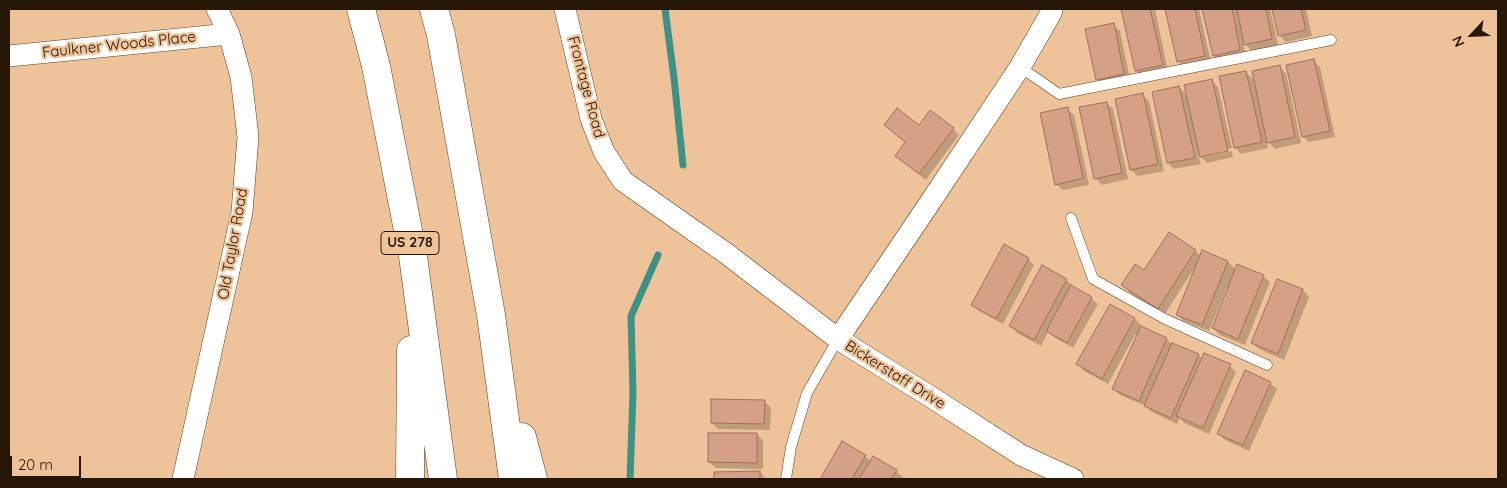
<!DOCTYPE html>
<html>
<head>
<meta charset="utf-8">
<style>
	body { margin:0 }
	#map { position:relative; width:1507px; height:488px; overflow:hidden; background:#efc399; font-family:Quicksand,sans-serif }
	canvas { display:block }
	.frame { position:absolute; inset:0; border:10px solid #271707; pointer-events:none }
	.north { position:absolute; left:1447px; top:10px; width:50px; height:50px; -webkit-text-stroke:4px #efc399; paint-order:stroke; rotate:245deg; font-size:14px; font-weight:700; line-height:20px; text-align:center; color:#271707 }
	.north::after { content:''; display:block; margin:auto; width:18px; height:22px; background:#271707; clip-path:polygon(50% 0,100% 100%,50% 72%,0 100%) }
	.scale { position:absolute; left:10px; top:456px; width:71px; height:22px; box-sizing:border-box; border:2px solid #271707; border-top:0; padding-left:6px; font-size:15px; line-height:18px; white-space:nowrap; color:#271707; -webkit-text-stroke:4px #efc399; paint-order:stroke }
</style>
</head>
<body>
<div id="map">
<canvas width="1507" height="488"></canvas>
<div class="frame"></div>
<div class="north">N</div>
<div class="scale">20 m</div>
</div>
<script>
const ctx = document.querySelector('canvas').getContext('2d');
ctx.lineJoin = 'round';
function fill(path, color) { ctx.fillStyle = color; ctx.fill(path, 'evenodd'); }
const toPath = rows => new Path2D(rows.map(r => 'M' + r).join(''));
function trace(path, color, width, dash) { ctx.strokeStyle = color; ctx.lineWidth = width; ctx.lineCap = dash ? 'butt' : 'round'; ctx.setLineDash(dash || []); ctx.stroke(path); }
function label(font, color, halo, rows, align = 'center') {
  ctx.font = font + ' Quicksand,sans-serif'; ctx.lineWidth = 4.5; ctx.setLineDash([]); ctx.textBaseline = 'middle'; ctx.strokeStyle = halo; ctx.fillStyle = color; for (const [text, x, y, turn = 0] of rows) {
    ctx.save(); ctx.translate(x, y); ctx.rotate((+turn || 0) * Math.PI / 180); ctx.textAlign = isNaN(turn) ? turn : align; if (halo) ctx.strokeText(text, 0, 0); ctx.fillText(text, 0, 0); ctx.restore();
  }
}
fill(toPath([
	[1123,9,1155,9,1168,71,1142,77,1136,71],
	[1167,9,1199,9,1211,62,1185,68,1178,61],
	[1204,9,1270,9,1278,45,1252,51,1243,42,1246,56,1220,62,1214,56],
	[1273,9,1306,9,1312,36,1286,42,1279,35],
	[1113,25,1120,31,1130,80,1103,86,1097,79],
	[1314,61,1320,67,1335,137,1309,142,1303,136],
	[1279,67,1286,73,1301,143,1275,149,1266,139,1268,148,1241,154,1235,147,1246,72,1255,81],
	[1212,81,1218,87,1232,148,1204,155,1204,157,1232,151,1233,157,1207,163,1198,154,1201,164,1174,169,1168,163,1179,87,1188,97],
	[1142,94,1149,101,1164,171,1138,176,1131,170],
	[1106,103,1113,109,1128,179,1102,185,1095,178],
	[1067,109,1074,115,1089,185,1063,190,1056,184],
	[919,126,953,129,959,135,926,180,896,156],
	[1195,251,1201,256,1202,252,1228,262,1236,270,1263,276,1270,282,1245,345,1220,335,1213,328,1229,288,1227,287,1209,331,1184,321,1177,315,1196,269,1194,269,1164,315,1129,292,1123,285,1144,272],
	[1028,259,1034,265,1003,324,979,311,972,305],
	[1066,280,1073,286,1091,298,1098,304,1073,348,1054,337,1048,332,1041,346,1017,333,1011,326],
	[1278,280,1303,290,1309,297,1284,360,1259,349,1252,343],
	[1111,306,1135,319,1141,325,1140,327,1166,339,1173,345,1198,355,1203,360,1230,366,1236,372,1209,434,1184,423,1180,418,1177,424,1152,412,1146,406,1120,395,1114,389,1137,336,1135,335,1108,384,1084,371,1078,364],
	[1270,383,1277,389,1249,451,1225,440,1218,433],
	[764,401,771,408,770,430,718,429,712,423],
	[757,434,763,441,763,469,716,468,709,462],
	[843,443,865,456,871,462,896,471,905,479,821,479],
	[760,472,766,479,716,479,715,473]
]), '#0003');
trace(toPath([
	[665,9,674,78,683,165],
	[630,479,633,393,631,316,658,255]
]), '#3e9187', 7);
const building = toPath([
	[1121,9,1150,9,1163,65,1135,71,1121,9],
	[1165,9,1195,9,1205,56,1177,62,1165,9],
	[1202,9,1232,9,1240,50,1213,56,1202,9],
	[1237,9,1266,9,1272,39,1244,45,1237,9],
	[1272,9,1301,9,1306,30,1278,36,1272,9],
	[1114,23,1124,74,1096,80,1085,29,1114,23],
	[1314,59,1330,131,1302,137,1286,65,1314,59],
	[1280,65,1295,137,1267,143,1252,71,1280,65],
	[1246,71,1262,142,1234,148,1219,76,1246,71],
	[1212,79,1228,151,1200,157,1184,85,1212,79],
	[1179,86,1195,158,1167,163,1152,92,1179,86],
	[1143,93,1158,164,1130,170,1115,99,1143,93],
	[1107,102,1122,173,1094,179,1079,107,1107,102],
	[1068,107,1083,178,1055,185,1040,113,1068,107],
	[897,108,919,125,930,110,954,128,919,174,895,156,905,142,884,125,897,108],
	[1169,232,1196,250,1158,309,1121,285,1135,264,1144,270,1169,232],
	[1004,244,1029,258,996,319,971,305,1004,244],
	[1202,250,1228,261,1202,325,1176,315,1202,250],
	[1237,264,1264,275,1238,339,1212,328,1237,264],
	[1042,265,1067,279,1034,340,1009,326,1042,265],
	[1277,279,1303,289,1278,354,1251,343,1277,279],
	[1071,285,1092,297,1067,343,1046,331,1071,285],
	[1110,304,1135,318,1102,379,1076,364,1110,304],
	[1141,326,1167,338,1139,401,1112,389,1141,326],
	[1172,343,1199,354,1171,418,1144,406,1172,343],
	[1204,353,1231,364,1203,428,1176,416,1204,353],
	[1245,370,1271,382,1243,445,1217,434,1245,370],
	[711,399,765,400,764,424,711,423,711,399],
	[708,433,757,433,757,463,708,462,708,433],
	[842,441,866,455,852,479,820,479,842,441],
	[873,456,897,470,891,479,859,479,873,456],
	[760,471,760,479,714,479,714,472,760,471]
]);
fill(building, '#d69f87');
trace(building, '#a47059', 1);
const lane = toPath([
	[1020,67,1059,94,1331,40],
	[1071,218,1093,279,1165,319,1267,365],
	[786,479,791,447,807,393,838,339]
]);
const street = toPath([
	[565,9,591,119,604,152,623,181,727,254,838,339,931,397,1021,455,1073,479],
	[9,56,229,34],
	[838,339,929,204,1020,67,1051,13,1052,9],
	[183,479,242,212,248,137,241,77,229,34,217,9]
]);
const highway = toPath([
	[361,9,376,66,413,256,443,479],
	[434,9,441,35,491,315,513,479],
	[522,437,533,479],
	[410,479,411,350]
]);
trace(lane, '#633f17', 11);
trace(street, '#633f17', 22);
trace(highway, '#633f17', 29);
trace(lane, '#fff', 10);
trace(street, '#fff', 21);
trace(highway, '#fff', 28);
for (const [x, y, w] of [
	[410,243,58]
]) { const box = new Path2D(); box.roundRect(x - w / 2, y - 11.5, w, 23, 4); ctx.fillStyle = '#efc399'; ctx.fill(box); trace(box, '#271707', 1); }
label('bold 14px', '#271707', null, [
	["US 278",410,243]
]);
label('15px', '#271707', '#efc399', [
	["Faulkner Woods Place",119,45,-6],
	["Frontage Road",586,87,75],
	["Old Taylor Road",233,244,-80],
	["Bickerstaff Drive",895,375,32]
]);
</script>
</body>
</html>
